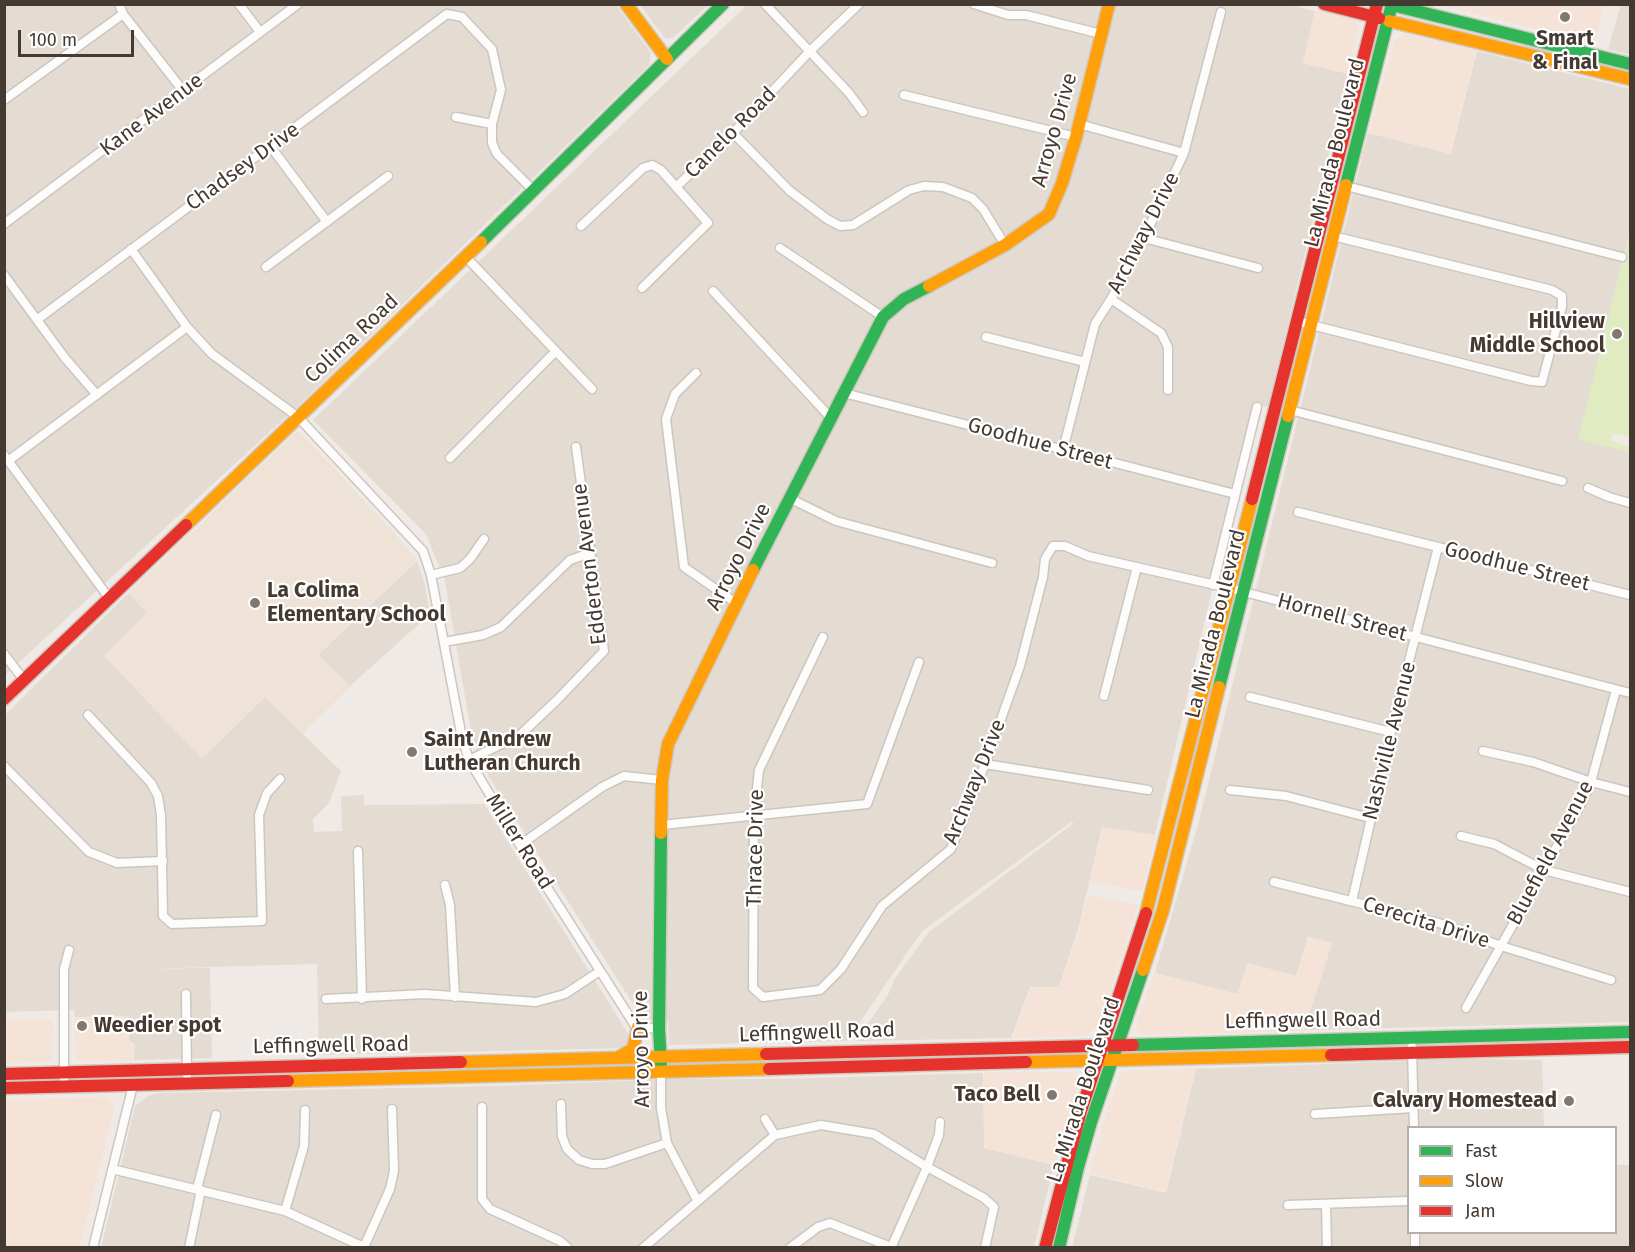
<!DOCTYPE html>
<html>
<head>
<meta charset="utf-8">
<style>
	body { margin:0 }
	#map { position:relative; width:1635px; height:1252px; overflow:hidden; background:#efeae5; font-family:"Fira Sans",sans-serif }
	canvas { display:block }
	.frame { position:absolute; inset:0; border:6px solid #443a32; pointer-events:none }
	.legend { position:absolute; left:1407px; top:1126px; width:210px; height:108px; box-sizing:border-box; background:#fff; border:2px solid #b4b0ad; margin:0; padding:8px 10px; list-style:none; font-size:18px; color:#443a32 }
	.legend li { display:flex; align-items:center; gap:12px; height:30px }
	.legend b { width:30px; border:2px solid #b4b0ad }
	.scale { position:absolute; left:18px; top:30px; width:116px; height:27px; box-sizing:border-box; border:3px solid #443a32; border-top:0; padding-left:8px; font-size:18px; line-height:21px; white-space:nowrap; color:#443a32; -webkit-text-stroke:4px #fff; paint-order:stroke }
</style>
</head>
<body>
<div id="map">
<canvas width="1635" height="1252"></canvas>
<div class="frame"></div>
<ul class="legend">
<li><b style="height:8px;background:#30b455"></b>Fast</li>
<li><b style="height:8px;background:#ff9f0a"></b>Slow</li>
<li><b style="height:8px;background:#e5322d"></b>Jam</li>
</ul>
<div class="scale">100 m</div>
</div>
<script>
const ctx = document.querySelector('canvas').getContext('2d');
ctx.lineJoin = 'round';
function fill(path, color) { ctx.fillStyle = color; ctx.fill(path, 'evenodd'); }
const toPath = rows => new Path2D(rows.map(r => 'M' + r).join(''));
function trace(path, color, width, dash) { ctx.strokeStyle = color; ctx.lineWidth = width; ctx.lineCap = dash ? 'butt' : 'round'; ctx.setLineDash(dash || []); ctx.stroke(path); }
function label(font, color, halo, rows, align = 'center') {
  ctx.font = font + ' "Fira Sans",sans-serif'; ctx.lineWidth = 4.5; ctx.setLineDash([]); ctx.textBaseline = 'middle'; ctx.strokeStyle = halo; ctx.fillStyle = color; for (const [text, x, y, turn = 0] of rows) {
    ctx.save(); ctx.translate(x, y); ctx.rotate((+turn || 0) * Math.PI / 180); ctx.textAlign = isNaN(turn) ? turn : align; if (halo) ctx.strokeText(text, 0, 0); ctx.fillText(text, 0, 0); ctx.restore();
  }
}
fill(toPath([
	[1621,4,1630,5,1630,55,1608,49],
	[5,5,616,5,651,53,649,65,301,403,5,675],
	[640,5,708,5,673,38,668,39,664,37],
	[747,5,1290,5,1315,11,1303,63,1348,74,1268,406,1255,405,1155,835,1102,827,1079,926,1059,987,1030,987,1011,1038,856,1041,889,993,895,978,929,932,1074,823,1071,822,922,931,847,1041,669,1045,668,1022,642,1018,489,777,473,742,445,581,426,534,313,420],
	[1477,51,1630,89,1630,230,1579,439,1630,452,1630,1022,1304,1030,1332,943,1308,937,1296,976,1248,963,1237,994,1155,973,1199,821,1368,133,1451,154],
	[417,561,425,585,430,614,350,686,318,655],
	[129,593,147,613,201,759,265,697,341,771,329,803,313,819,314,832,342,831,341,796,364,795,364,805,484,804,629,1035,631,1040,626,1048,319,1055,317,964,139,969,210,968,212,1058,134,1060,135,1045,129,1040,127,1016,75,1017,74,1010,5,1012,5,715],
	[1460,1059,1542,1060,1544,1127,1408,1128,1408,1232,1616,1232,1616,1165,1630,1165,1630,1247,1072,1248,1090,1175,1166,1193,1196,1069],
	[983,1073,984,1148,1054,1165,1034,1247,101,1248,135,1106,150,1095,160,1093,500,1086,672,1079,783,1079]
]), '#e4dbd2');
fill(toPath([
	[1440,5,1604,4,1604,5,1595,44],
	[1315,10,1355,20,1359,26,1348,73,1303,63],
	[1405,34,1476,50,1450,153,1369,133,1395,40],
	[1103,827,1156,836,1142,891,1090,882],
	[1088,895,1138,905,1099,1026,1085,1036,1013,1038,1031,988,1060,987,1080,927],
	[1309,937,1332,943,1303,1031,1142,1035,1136,1026,1154,973,1237,994,1248,963,1296,976],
	[127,1016,129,1041,134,1045,133,1060,82,1061,76,1058,74,1018],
	[5,1020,53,1020,52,1060,48,1062,5,1063],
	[1195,1069,1165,1192,1090,1173,1108,1108,1121,1074,1126,1071],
	[1076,1072,1081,1077,1054,1164,985,1148,984,1073],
	[107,1097,115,1104,80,1247,5,1247,5,1100]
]), '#f4e3d6');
fill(toPath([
	[298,432,302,434,405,545,417,560,318,655,350,687,303,733,265,697,202,759,104,656,147,613,129,593,295,433]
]), '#eee3d6');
fill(toPath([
	[1630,230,1630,437,1613,433,1611,441,1630,446,1630,452,1578,439]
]), '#e1ebc2');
const street = toPath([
	[119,4,123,14,184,92],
	[239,4,260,32],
	[765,4,849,93,863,112],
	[974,4,1008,15,1026,15,1101,34],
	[904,95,1076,137],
	[4,100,123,14],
	[456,117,492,124],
	[1079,124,1184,153],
	[733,133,790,191,827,219,840,226,853,225,909,190,924,186,943,187,972,198,983,209,1005,245],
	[271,147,327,222],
	[1346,186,1622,257],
	[676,187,733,133,810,51,859,4],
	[4,224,298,4],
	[581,226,643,168,652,165,661,170,708,223,642,288],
	[1144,238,1258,268],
	[780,248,883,317],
	[131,249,187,327,212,354,298,417,423,551,431,575,462,738,469,760,520,845,634,1024,638,1027,659,1029],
	[466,257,592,389],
	[266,267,388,176],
	[4,275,65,358,97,395],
	[713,291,831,418],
	[1111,299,1161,333,1168,347,1168,390],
	[38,319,447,14,462,17,492,49,501,90,492,124,492,143,497,154,534,191],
	[1296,321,1531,381,1542,382,1562,307,1562,296,1552,290,1333,236],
	[986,337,1085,362],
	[696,373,675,394,666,419,684,567,736,603],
	[844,393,1235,494],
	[1290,410,1562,481],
	[1063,450,1095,324,1111,299,1144,238,1184,153,1221,12],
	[4,455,109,598],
	[450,458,555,352],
	[8,461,187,327],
	[1588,488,1609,497,1630,503],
	[791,499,836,521,992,563],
	[1298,512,1630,595],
	[431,575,460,568,470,559,484,539],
	[1213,585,1257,407],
	[823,637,759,770,754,815,753,988,763,997,820,990,841,969,882,906,951,849,985,764,1020,666,1043,577,1045,559,1053,546,1065,546,1088,556,1229,588,1630,693],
	[444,642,483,635,501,627,570,560,590,553],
	[4,654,24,680],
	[1104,696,1137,567],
	[1250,697,1391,732],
	[88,715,151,783,158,796,161,815,163,916,172,924,262,921,259,815,267,793,280,779],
	[1483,751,1533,762,1591,782,1630,792],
	[469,760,520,735,557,700,604,651,576,447],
	[985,764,1148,790],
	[4,766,89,852,117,863,163,861],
	[1230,790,1286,796,1370,818],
	[662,825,867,804,919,662],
	[1461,836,1494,844,1544,870,1630,892],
	[520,845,602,787,624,776,662,780],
	[358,851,362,999],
	[1274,882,1439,923,1501,946,1611,980],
	[445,885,450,905,455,997],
	[1352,901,1391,732,1438,547],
	[186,994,187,1075],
	[326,999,425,994,536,1002,565,994,600,971],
	[1466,1008,1583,800,1591,782,1616,690],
	[1412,1047,1414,1128],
	[661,1071,661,1108,667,1143,697,1200],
	[64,1078,64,969,69,950],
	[561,1104,562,1136,567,1149,579,1160,592,1164,605,1164,667,1143],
	[482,1107,482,1199,490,1209,560,1241,568,1248],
	[1315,1114,1413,1108],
	[765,1119,775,1135,821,1125,874,1134,927,1167,984,1198,994,1207,985,1248],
	[112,1169,285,1211,366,1248],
	[197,1189,216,1115],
	[1326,1204,1327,1248],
	[1288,1205,1408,1201],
	[285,1211,304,1146,305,1110],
	[1415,1232,1415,1248],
	[364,1247,390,1189,394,1171,392,1109],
	[93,1248,133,1085],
	[189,1248,201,1190],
	[643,1248,775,1135],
	[790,1248,818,1227,830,1223,891,1247],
	[891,1248,927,1167,939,1135,940,1122]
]);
const fast = toPath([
	[1392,5,1630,64],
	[1346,185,1392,4],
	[481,242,723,4],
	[753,570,883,317,904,299,929,286],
	[1219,687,1288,416],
	[1133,1045,1630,1032],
	[661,1064,659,1029,661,833],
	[1059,1248,1078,1167,1091,1122,1143,970]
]);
const slow = toPath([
	[626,4,667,59],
	[1389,21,1630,79],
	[929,286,1005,245,1049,214,1062,183,1076,137,1109,4],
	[1288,416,1346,185],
	[186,525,481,242],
	[661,833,662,780,668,744,753,570],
	[1146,913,1252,499],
	[1143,970,1163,910,1219,687],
	[619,1057,633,1049,638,1027],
	[461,1062,766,1054],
	[1026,1062,1331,1055],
	[288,1081,769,1069]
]);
const jam = toPath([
	[1324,4,1379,18],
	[1252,499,1377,4],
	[4,699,186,525],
	[766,1054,1133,1045],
	[1331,1055,1630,1047],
	[769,1069,1026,1062],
	[4,1074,461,1062],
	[4,1088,288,1081],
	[1045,1248,1081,1111,1146,913]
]);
trace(street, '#cbc6c1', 11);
trace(fast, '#d0c8bd', 15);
trace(slow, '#d0c8bd', 15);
trace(jam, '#d0c8bd', 15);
trace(street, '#fdfcfb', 8);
trace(fast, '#30b455', 12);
trace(slow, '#ff9f0a', 12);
trace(jam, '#e5322d', 12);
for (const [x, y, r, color] of [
	[1565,17,6,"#807871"],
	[1617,334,6,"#807871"],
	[255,603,6,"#807871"],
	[412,752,6,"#807871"],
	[82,1026,6,"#807871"],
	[1052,1095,6,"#807871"],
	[1569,1101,6,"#807871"]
]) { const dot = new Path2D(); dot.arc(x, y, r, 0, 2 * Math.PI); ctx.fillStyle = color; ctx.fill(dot); trace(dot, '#fff', 2); }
label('bold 21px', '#443a32', '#fff', [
	["Smart",1565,39,"center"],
	["& Final",1565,63,"center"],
	["Hillview",1605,322],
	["Middle School",1605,346],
	["La Colima",267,591,"left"],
	["Elementary School",267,615,"left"],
	["Saint Andrew",424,740,"left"],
	["Lutheran Church",424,764,"left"],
	["Weedier spot",94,1026,"left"],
	["Taco Bell",1040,1095],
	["Calvary Homestead",1557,1101]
], 'right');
label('21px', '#443a32', '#fff', [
	["Kane Avenue",152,115,-37],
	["Arroyo Drive",1055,130,-74],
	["Canelo Road",731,133,-45],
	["La Mirada Boulevard",1335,153,-76],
	["Chadsey Drive",243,167,-36],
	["Archway Drive",1144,233,-63],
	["Colima Road",352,339,-43],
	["Goodhue Street",1040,444,15],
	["Arroyo Drive",739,557,-63],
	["Edderton Avenue",590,564,-97],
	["Goodhue Street",1517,567,14],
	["Hornell Street",1342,618,15],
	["La Mirada Boulevard",1216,624,-76],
	["Nashville Avenue",1390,741,-76],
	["Archway Drive",975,782,-68],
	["Miller Road",519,842,58],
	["Thrace Drive",756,848,-89],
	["Bluefield Avenue",1551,853,-62],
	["Cerecita Drive",1426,923,17],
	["Leffingwell Road",1303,1021,-1],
	["Leffingwell Road",817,1033,-2],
	["Leffingwell Road",331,1046,-1],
	["Arroyo Drive",642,1049,-91],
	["La Mirada Boulevard",1084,1090,-72]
]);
</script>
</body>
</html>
